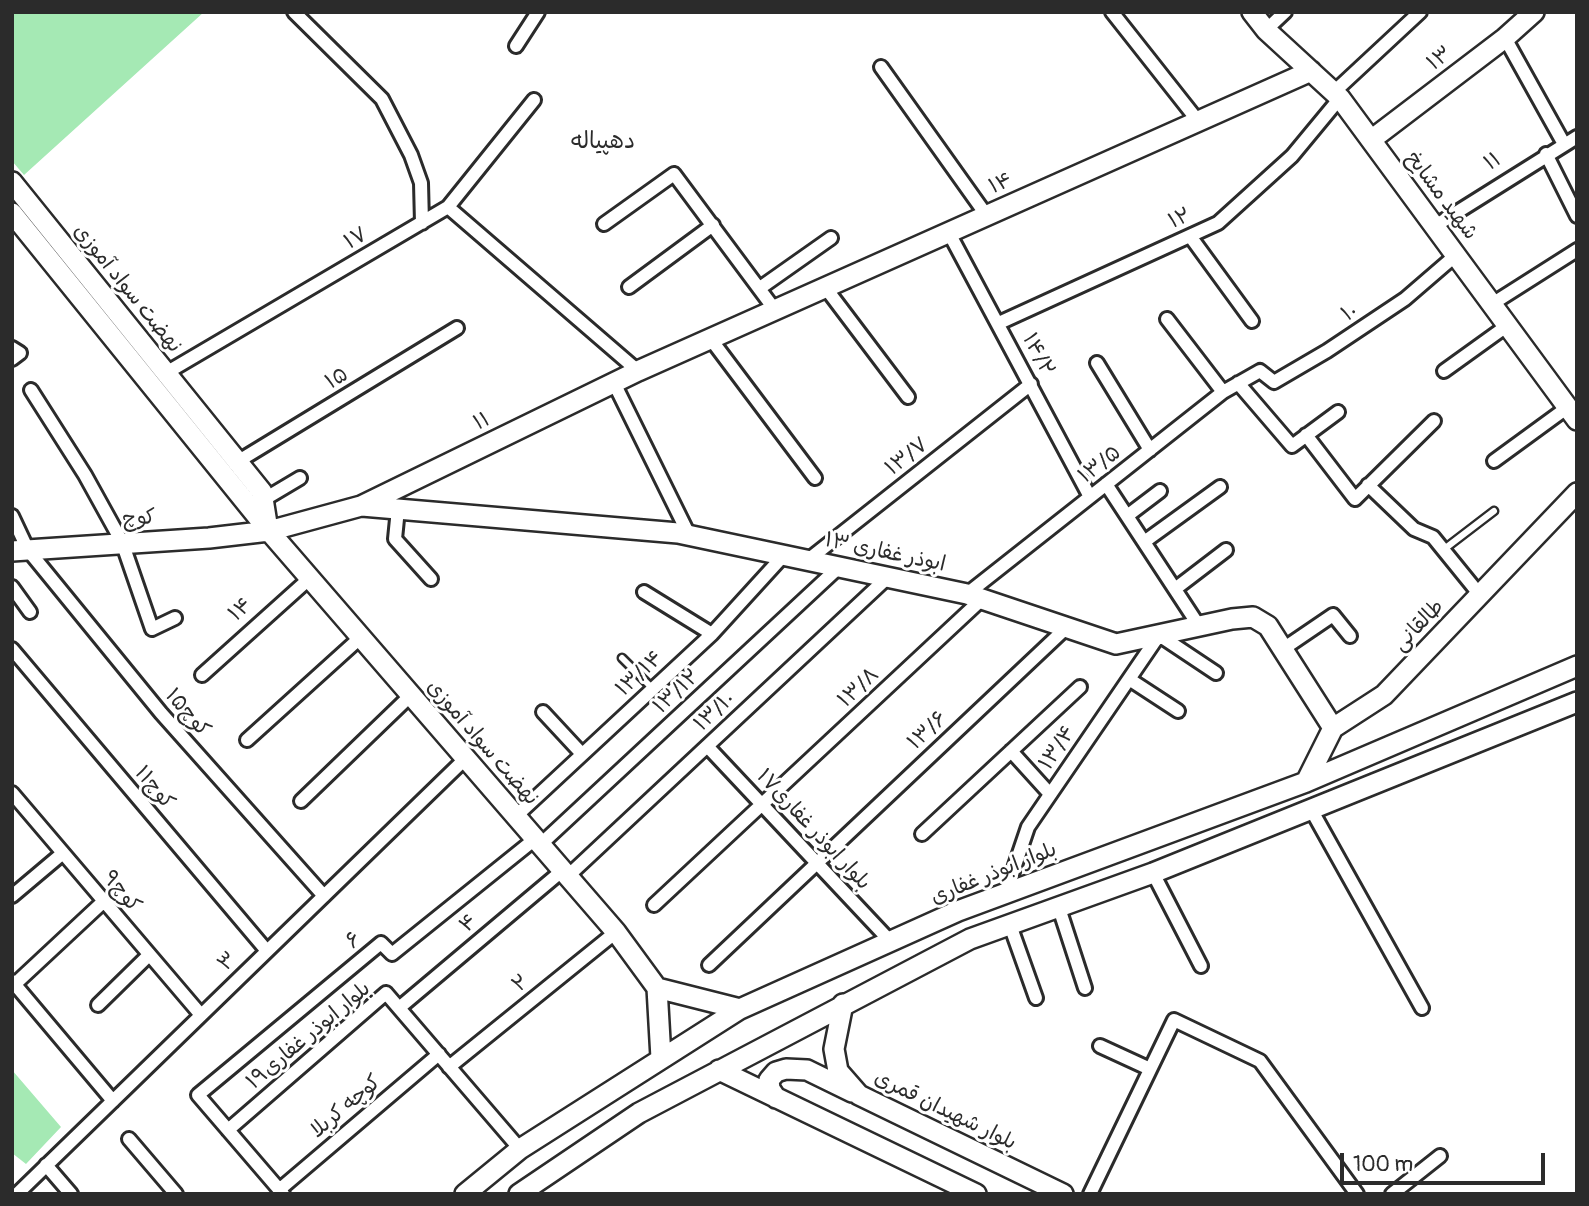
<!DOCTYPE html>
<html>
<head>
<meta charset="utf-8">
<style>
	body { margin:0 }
	#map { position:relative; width:1589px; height:1206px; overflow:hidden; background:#fff; font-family:Pangolin,sans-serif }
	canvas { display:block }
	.frame { position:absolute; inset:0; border:14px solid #2b2b2b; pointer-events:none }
	.scale { position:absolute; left:1340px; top:1153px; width:205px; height:32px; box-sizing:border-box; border:4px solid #2b2b2b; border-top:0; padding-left:9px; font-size:21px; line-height:24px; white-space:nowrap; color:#2b2b2b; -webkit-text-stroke:5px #fff; paint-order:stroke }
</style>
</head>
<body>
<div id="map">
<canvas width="1589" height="1206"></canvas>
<div class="frame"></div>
<div class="scale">100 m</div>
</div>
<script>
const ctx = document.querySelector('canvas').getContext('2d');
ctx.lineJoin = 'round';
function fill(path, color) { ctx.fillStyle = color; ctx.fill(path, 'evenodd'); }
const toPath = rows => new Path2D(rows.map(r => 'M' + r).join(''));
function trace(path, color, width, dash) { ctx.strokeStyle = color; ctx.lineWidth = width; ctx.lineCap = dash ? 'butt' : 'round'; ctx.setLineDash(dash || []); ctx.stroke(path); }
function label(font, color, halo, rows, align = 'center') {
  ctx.font = font + ' Pangolin,"Playpen Sans Arabic",sans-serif'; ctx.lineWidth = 6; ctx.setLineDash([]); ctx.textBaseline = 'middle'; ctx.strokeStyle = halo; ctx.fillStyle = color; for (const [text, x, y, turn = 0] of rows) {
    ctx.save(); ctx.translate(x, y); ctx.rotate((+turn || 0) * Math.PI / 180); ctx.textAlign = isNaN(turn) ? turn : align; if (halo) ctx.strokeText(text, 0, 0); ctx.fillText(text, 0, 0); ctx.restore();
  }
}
fill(toPath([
	[12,12,204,12,24,175,12,161],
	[12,1070,61,1127,26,1164,12,1153]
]), '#a5e9b4');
const lane = toPath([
	[1443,550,1494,511],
	[622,658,653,689]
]);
const street = toPath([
	[294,12,382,99,411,155,421,183,422,223],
	[1112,12,1198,121],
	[1266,30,1285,12],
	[1505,38,1564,144],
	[516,46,538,12],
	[881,67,987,216],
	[1334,92,1420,12],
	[1546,154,1577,216],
	[448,207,638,371],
	[604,224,674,174,775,310],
	[1435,226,1577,137],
	[949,233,1090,497],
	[1190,236,1252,321],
	[629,287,713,225],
	[825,287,908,397],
	[760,288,831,238],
	[1492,304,1577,250],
	[1167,319,1223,392],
	[999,323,1218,223,1292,156,1340,98],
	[710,338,815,478],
	[12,348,20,353,12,359],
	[1097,363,1150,450],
	[1444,371,1508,325],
	[166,373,448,207,534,100],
	[614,383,689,535],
	[1238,383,1292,446,1338,412],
	[31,390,85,475,122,542,152,629,175,618],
	[1306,435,1355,499,1434,421],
	[1494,461,1568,407],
	[237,462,457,328],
	[1106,484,1199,626],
	[1368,485,1414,529,1433,537,1480,595],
	[263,500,300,478],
	[398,509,395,539,431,579],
	[12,516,28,550,161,713,324,896],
	[1127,516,1160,491],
	[1144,542,1220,487],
	[808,560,1031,384],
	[12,587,30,612],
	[1175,589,1226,550],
	[644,592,712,634],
	[967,594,1223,392,1260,371,1274,382,1327,351,1405,299,1456,255],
	[12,649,267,951],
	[1283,649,1333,615,1350,636],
	[202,675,310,578],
	[1129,679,1178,711],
	[543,712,582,754],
	[247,740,361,637],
	[707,746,891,942],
	[1011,751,1050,794],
	[12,793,201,1015],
	[301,801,411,695],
	[1312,811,1422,1008],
	[516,816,712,634,784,555],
	[922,834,1080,687],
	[541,844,839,567],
	[1153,873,1201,966],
	[568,876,888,577],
	[1006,892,1028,827,1159,635,1216,673],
	[12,896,63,853],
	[654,905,982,599],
	[1059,908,1085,988],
	[1010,925,1036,998],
	[709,965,1066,628],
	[12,981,113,1101],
	[15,984,104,901],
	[98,1005,149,955],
	[399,1008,563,870],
	[1100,1046,1150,1069],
	[449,1067,616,932],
	[228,1130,386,993,520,1149],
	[129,1139,176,1194],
	[46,1165,71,1194],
	[279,1190,439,1054],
	[17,1194,466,758],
	[283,1194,198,1095,381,943,392,954,535,839],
	[1090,1194,1174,1020,1260,1061,1357,1194],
	[1392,1194,1440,1156]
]);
const secondary = toPath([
	[1252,12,1266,30,1340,98,1577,420],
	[1371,140,1505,38,1534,12],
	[12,182,262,492,268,530],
	[12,213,269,531,616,932,657,988],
	[362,506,678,533,967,594,1116,644,1232,619,1253,617,1268,626,1333,728],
	[12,551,209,538,269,531,361,506,638,371,1311,71],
	[1306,782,1333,728,1384,695,1577,493],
	[657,988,740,1009],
	[657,988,661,1058],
	[843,1004,834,1049,838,1071,859,1095,1063,1194],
	[719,1070,976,1194],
	[776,1098,770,1089,769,1080,776,1072,786,1069,807,1070,852,1092],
	[465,1194,520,1149,740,1009,958,911,1306,782,1577,666],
	[519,1194,639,1113,970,939,1153,873,1577,702]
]);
trace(lane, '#2b2b2b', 11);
trace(street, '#2b2b2b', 18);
trace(secondary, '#2b2b2b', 24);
trace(lane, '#fff', 6);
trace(street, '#fff', 12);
trace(secondary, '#fff', 19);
label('21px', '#2b2b2b', '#fff', [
	["۱۳",1440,59,-37],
	["۱۱",1493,162,-33],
	["۱۴",1001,184,-24],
	["شهید مشایخ",1441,196,53],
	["۱۲",1180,219,-25],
	["۱۷",356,239,-30],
	["نهضت سواد آموزی",127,289,51],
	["۱۰",1350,313,-34],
	["۱۴/۲",1038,355,62],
	["۱۵",337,379,-31],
	["۱۱",482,422,-26],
	["۱۳/۷",907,457,-38],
	["۱۳/۵",1100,465,-38],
	["کوچ",139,519,-4],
	["۱۳ ابوذر غفاری",885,553,12],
	["۱۴",241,610,-42],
	["طالقانی",1419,626,-46],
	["۱۳/۱۴",640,674,-43],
	["۱۳/۸",859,688,-43],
	["۱۳/۱۲",677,692,-43],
	["۱۳/۱۰",715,712,-43],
	["۱۵کوچ",187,713,49],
	["۱۳/۶",928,731,-43],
	["نهضت سواد آموزی",482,743,49],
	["۱۳/۴",1058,748,-56],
	["۱۱کوچ",154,788,50],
	["بلوار ابوذر غفاری۱۷",813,830,47],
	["بلوار ابوذر غفاری",994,874,-22],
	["۹کوچ",121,892,50],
	["۴",469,924,-40],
	["۶",354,941,-40],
	["۳",228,962,-44],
	["۲",521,984,-39],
	["بلوار ابوذر غفاری۱۹",309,1036,-40],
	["کوچه کربلا",346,1107,-40],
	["بلوار شهیدان قمری",945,1111,26]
]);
label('23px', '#2b2b2b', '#fff', [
	["دهپیاله",603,142]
]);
</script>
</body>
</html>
